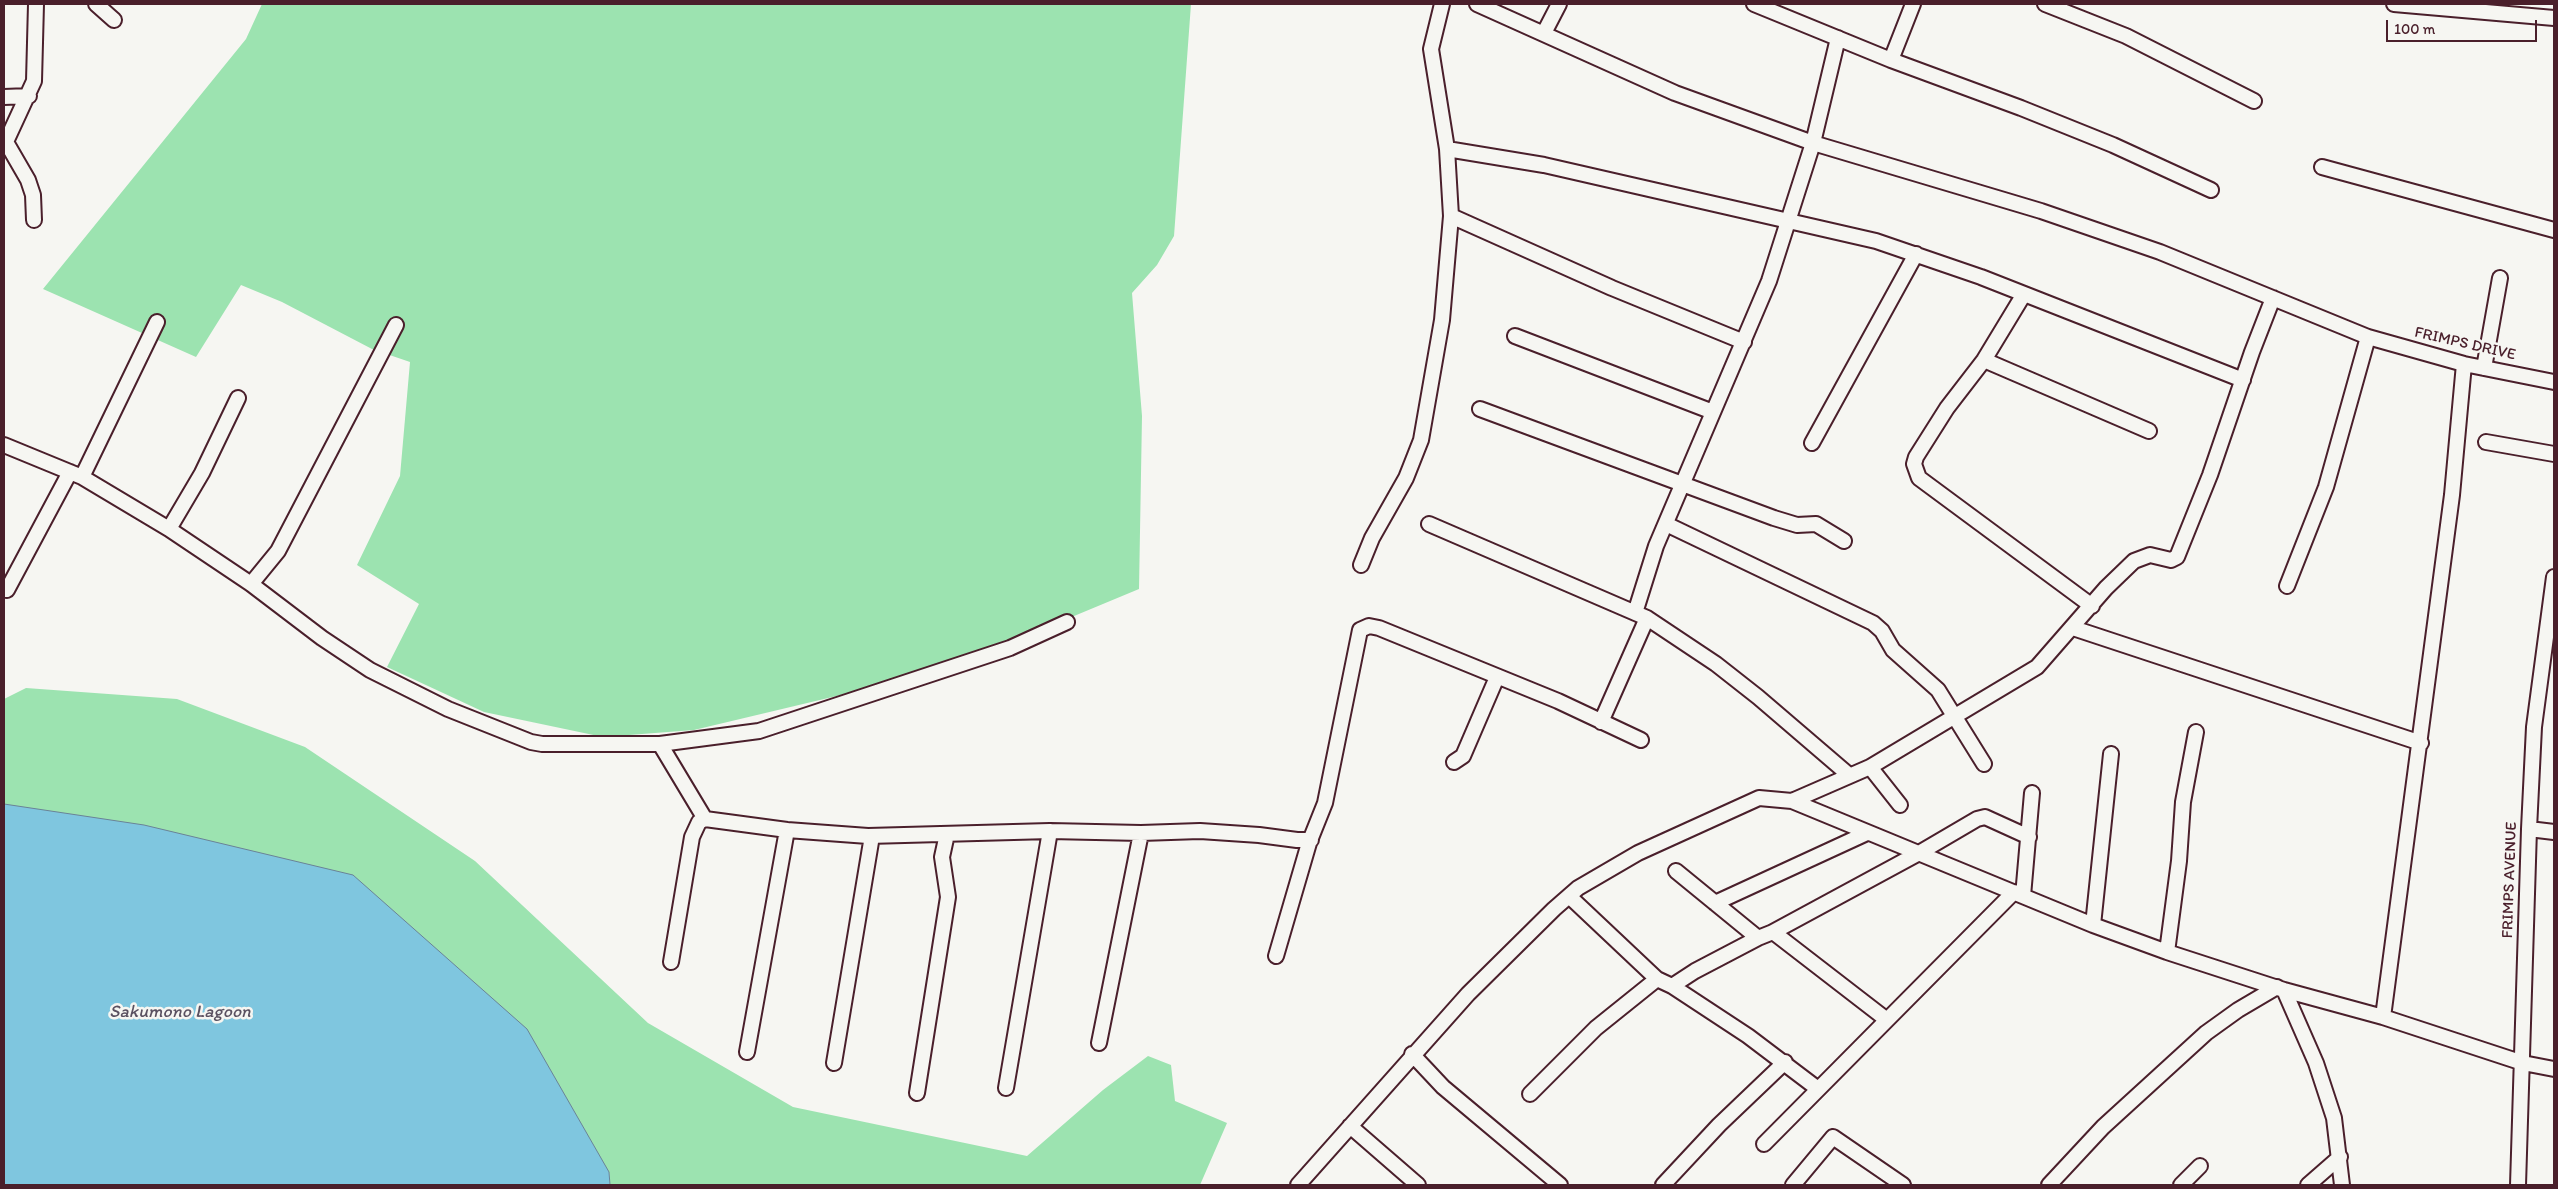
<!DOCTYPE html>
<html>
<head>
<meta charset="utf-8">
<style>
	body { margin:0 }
	#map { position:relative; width:2558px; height:1189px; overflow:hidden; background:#f6f6f2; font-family:Itim,sans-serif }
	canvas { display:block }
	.frame { position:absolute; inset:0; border:5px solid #4a1f2b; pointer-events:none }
	.scale { position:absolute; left:2386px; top:20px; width:151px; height:22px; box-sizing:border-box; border:2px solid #4a1f2b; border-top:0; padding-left:6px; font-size:15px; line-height:18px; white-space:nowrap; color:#4a1f2b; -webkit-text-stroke:4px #f6f6f2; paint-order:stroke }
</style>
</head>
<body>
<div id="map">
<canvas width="2558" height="1189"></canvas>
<div class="frame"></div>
<div class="scale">100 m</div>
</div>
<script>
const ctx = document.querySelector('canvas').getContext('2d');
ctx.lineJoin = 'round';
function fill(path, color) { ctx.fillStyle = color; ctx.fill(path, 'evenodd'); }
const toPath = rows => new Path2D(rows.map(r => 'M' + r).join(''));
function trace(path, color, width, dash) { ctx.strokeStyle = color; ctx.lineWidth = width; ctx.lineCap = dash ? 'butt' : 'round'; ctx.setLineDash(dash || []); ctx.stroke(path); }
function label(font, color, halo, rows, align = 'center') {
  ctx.font = font + ' Itim,sans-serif'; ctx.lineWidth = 5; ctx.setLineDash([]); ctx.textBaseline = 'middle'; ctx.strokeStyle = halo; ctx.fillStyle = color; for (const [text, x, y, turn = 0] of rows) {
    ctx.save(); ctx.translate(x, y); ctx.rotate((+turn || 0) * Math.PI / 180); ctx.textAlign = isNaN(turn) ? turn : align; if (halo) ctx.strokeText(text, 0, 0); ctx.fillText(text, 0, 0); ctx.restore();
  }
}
fill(toPath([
	[262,4,1191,4,1174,236,1157,265,1132,293,1142,416,1139,589,1038,631,845,694,694,730,603,737,484,712,387,667,419,604,357,565,400,476,410,362,372,349,282,302,241,285,196,357,43,289,246,39],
	[26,688,177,699,305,747,475,861,648,1023,793,1107,1027,1156,1103,1090,1148,1056,1171,1065,1175,1101,1227,1123,1200,1185,610,1185,609,1172,4,804,4,699]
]), '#9ce3b0');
const water = toPath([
	[4,804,144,825,353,875,527,1029,609,1172,610,1185,4,1185,4,804]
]);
fill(water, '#7fc6df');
trace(water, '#6a8397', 1);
const minor = toPath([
	[96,4,114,20],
	[1477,4,1675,93,1813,143,2041,211,2160,252,2368,337,2464,364,2554,382],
	[1754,4,1891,60,2021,108,2113,145,2211,190],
	[2045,4,2126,36,2254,101],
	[2394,4,2554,18],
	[1544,33,1559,4],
	[1891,60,1913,4],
	[4,97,29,96],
	[6,142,28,180,33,195,34,220],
	[4,146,34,81,36,4],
	[1447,149,1544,165,1876,241,1981,277,2243,380],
	[2322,167,2554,230],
	[1451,216,1612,288,1744,342],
	[2024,294,1984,360,1947,408,1916,457,1914,464,1919,478,2092,606],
	[1515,336,1713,412],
	[1984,360,2149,431],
	[2484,368,2500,278],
	[1480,409,1774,518,1797,525,1816,524,1844,541],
	[2486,442,2554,454],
	[1812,443,1916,254],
	[4,445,82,477,169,529,251,584,322,638,370,670,448,709,531,742,542,744,660,744,759,731,1010,648,1067,622],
	[82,477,157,322],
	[1429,524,1647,618,1716,664,1758,697,1849,775],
	[1666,524,1873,623,1882,631,1893,650,1938,690,1984,764],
	[169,529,202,473,238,398],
	[1361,565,1372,538,1406,478,1421,440,1442,320,1451,216,1447,149,1431,49,1442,4],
	[251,584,278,551,396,325],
	[2287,586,2326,487,2368,337],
	[7,590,70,472],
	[1635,613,1656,546,1769,281,1813,143,1838,38],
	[2073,628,2421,743],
	[1601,722,1647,618],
	[660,744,705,819,787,830,868,836,1050,831,1141,833,1200,831,1259,835,1297,840,1311,840],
	[1454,762,1463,756,1497,677],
	[1870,767,1900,805],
	[1792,801,1870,767,2037,667,2106,588,2134,561,2150,555,2171,560,2177,557,2210,475,2252,352,2273,298],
	[2529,829,2554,832],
	[1676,871,1758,938],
	[1569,896,1657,979,1672,986,1748,1036,1818,1089],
	[2023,896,2032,793],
	[1715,903,1867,833],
	[2093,925,2111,754],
	[1773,932,1887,1020],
	[2167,952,2179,861,2183,802,2196,732],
	[1276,956,1309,843,1325,803,1360,630,1369,626,1379,628,1558,701,1641,740],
	[671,962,692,837,699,822,705,819],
	[1672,986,1695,971,1758,938,1773,932,1919,853,1977,819,1985,817,2029,837],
	[2284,990,2316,1063,2334,1118,2342,1185],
	[2383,1017,2452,495,2464,364],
	[1099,1043,1141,833],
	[747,1052,787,830],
	[1412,1054,1443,1087,1560,1185],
	[834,1063,872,836],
	[1006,1088,1050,831],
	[917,1093,948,897,942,857,947,834],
	[1530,1094,1596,1028,1657,979],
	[1350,1126,1418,1185],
	[1764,1144,2014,892],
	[1298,1185,1468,994,1554,909,1578,888,1638,853,1759,798,1792,801,2093,925,2167,952,2284,990,2383,1017,2523,1063,2554,1069],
	[1663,1185,1719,1125,1785,1062],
	[1793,1185,1833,1137,1903,1185],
	[2049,1185,2103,1127,2206,1033,2238,1010,2277,987],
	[2181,1185,2200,1166],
	[2308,1185,2340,1157],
	[2518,1185,2529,829,2534,727,2554,577]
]);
trace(minor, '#4a1f2b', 18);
trace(minor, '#f6f6f2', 14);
label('16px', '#4a1f2b', '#f6f6f2', [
	["FRIMPS DRIVE",2465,344,13],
	["FRIMPS AVENUE",2510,880,-88]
]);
label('italic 18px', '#5a5161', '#f6f6f2', [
	["Sakumono Lagoon",180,1012]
]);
</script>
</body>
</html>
